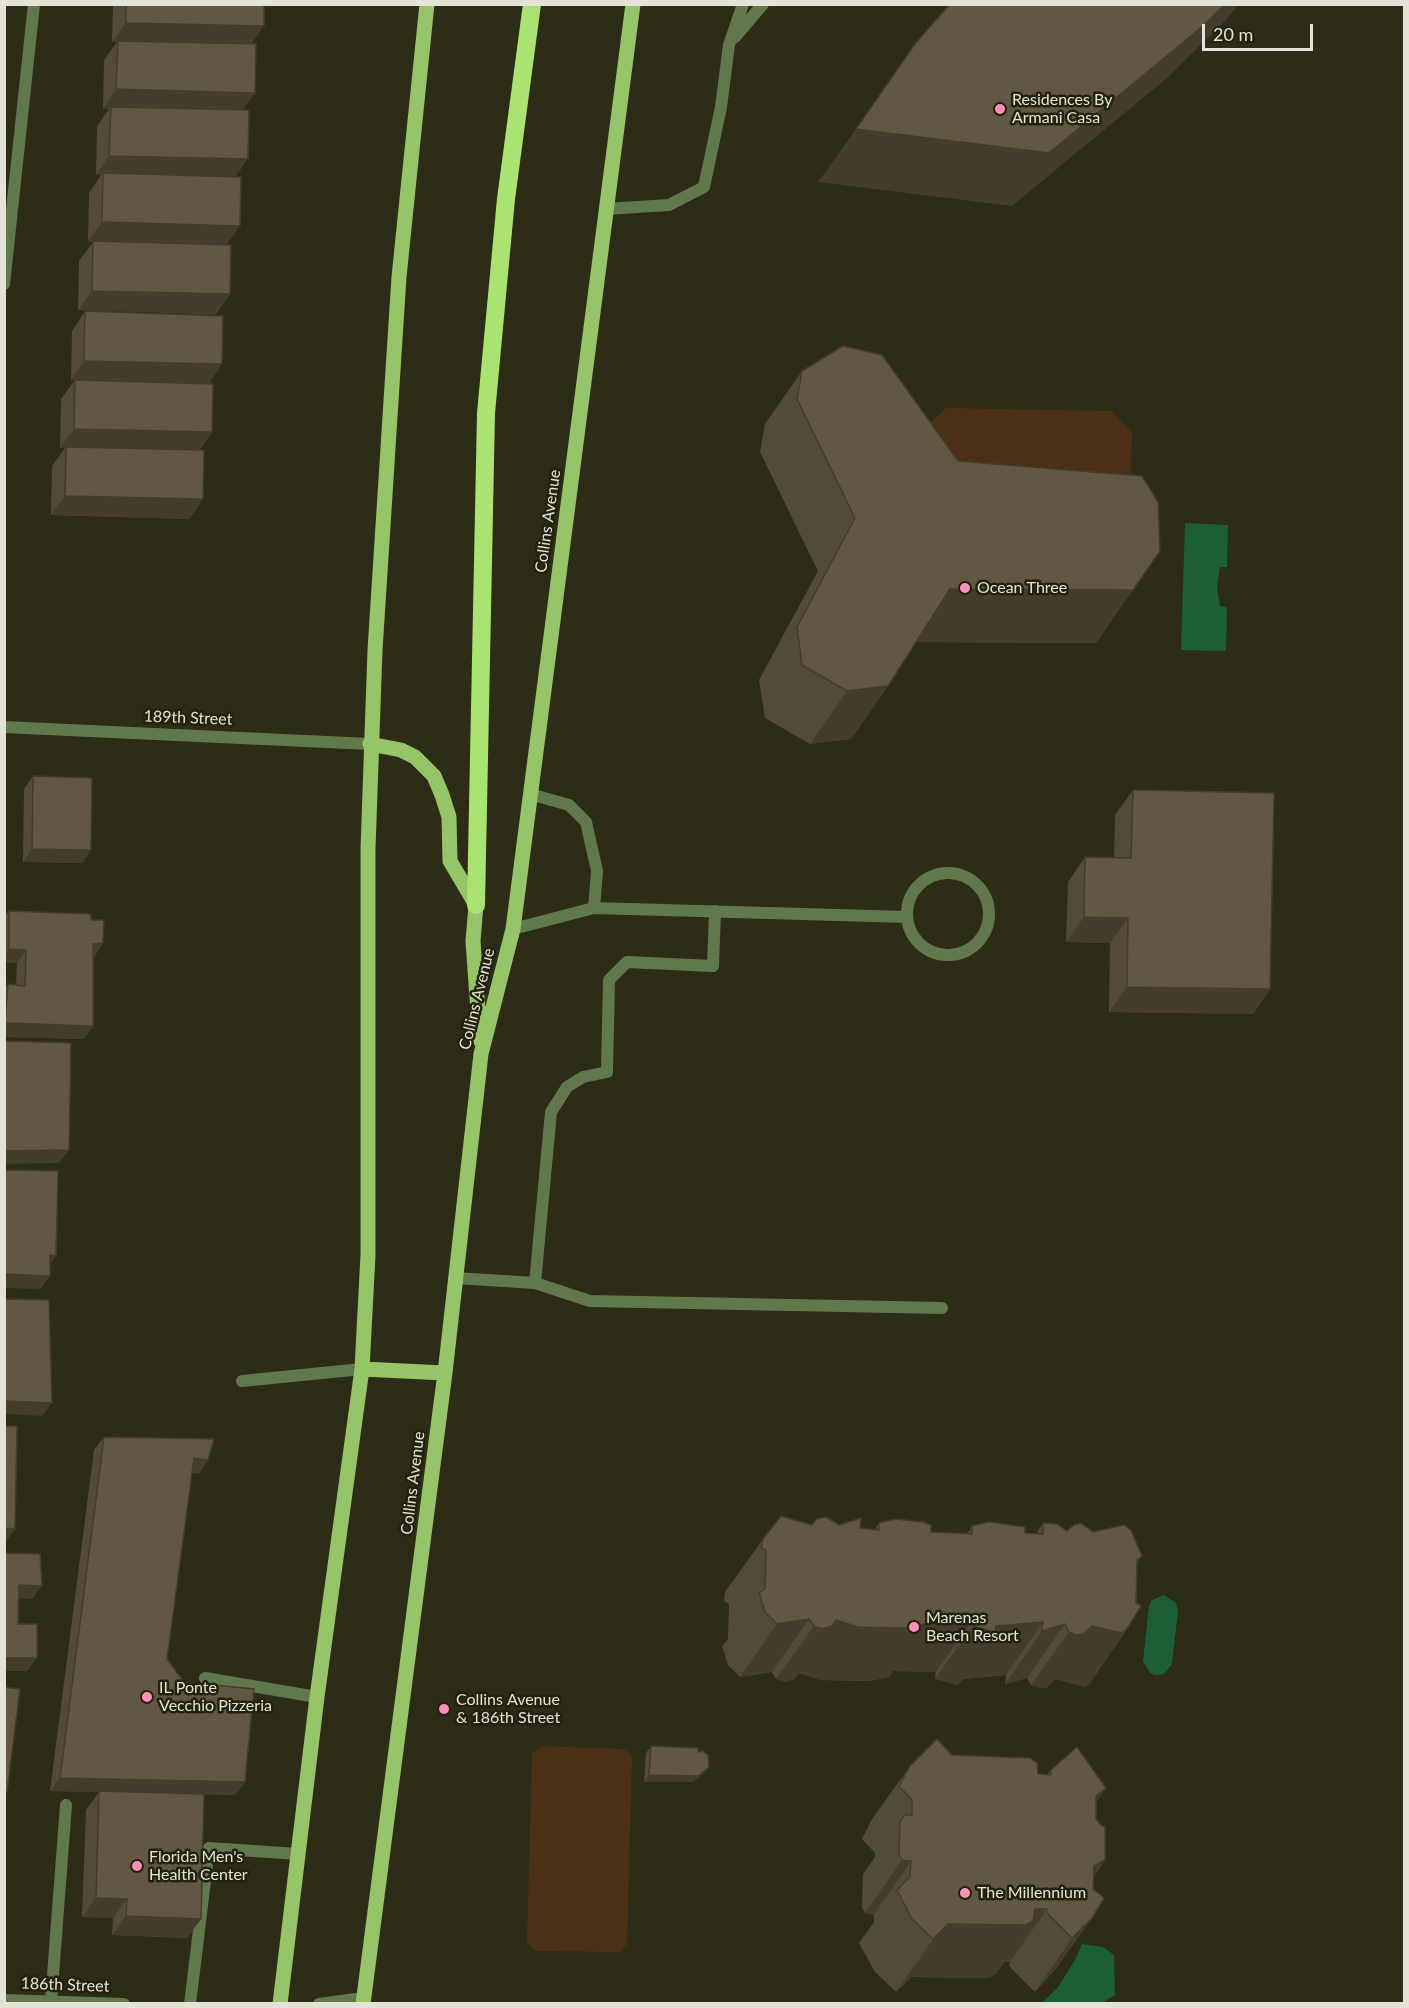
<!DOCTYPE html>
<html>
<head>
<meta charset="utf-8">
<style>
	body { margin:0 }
	#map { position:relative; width:1409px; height:2008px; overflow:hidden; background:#2c2c17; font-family:Lato,sans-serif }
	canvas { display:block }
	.frame { position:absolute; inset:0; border:6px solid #e3e4d7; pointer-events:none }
	.scale { position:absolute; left:1202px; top:24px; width:111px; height:27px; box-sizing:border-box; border:3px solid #e3e4d7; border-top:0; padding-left:8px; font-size:18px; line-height:21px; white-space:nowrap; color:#e3e4d7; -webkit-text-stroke:4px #23220e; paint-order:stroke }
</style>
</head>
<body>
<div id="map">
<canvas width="1409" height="2008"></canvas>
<div class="frame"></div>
<div class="scale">20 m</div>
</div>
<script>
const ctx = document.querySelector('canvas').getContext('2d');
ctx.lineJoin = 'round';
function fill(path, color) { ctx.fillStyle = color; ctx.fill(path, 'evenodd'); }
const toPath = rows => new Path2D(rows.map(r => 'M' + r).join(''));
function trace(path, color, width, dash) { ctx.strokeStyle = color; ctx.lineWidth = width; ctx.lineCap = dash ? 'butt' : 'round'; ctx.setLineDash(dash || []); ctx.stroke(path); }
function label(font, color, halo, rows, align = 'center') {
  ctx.font = font + ' Lato,sans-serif'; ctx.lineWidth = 5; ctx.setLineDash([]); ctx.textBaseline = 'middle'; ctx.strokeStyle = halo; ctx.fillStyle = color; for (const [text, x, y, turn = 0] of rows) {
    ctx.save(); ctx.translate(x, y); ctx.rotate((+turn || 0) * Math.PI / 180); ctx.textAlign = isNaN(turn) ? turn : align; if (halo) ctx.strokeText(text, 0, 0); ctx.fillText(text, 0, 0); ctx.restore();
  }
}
fill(toPath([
	[946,408,1111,411,1132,431,1130,493,946,509,927,426],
	[541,1746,624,1749,632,1756,627,1944,620,1952,536,1951,527,1942,532,1754]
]), '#4b3015');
fill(toPath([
	[1185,523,1228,525,1227,567,1220,567,1217,587,1220,606,1227,607,1226,651,1181,650],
	[1164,1595,1176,1603,1178,1611,1172,1664,1164,1674,1156,1675,1150,1673,1143,1661,1149,1606,1152,1600],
	[1082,1944,1103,1947,1114,1955,1115,1995,1102,2003,1042,2003,1058,1987,1075,1960]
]), '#1c5e37');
trace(toPath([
	[735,37,763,4],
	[606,209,669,205,704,187,721,107,729,45,743,4],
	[530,794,569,805,586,822,597,871,594,908],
	'907 914a41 41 0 1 1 82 0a41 41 0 1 1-82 0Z',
	[513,929,594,908,907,917],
	[456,1278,535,1283,551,1112,567,1087,583,1077,607,1072,609,980,627,962,713,966,715,911],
	[535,1283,590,1301,942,1308],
	[242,1381,362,1369],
	[205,1678,317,1697],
	[51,2001,66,1805],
	[190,2004,209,1848,298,1854]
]), '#61784d', 12);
trace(toPath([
	[4,284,34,4],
	[4,727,370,744],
	[4,2000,124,2004],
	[319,2004,363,1998]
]), '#61784d', 12);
trace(toPath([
	[370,744,401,750,415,757,434,776,442,795,449,817,450,861,476,905,473,941,480,1040],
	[362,1369,445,1373],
	[280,2004,317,1697,362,1369,368,1255,368,849,375,650,399,277,427,4],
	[363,2004,445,1373,481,1054,513,929,633,4]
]), '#96c469', 15);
trace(toPath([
	[476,905,486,413,506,199,532,4]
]), '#abe373', 18);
fill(toPath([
	[113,4,264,4,251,44,255,93,242,110,236,177,226,245,230,294,216,314,78,310,79,261,93,242,88,241,89,193,101,175,96,175,97,126,109,109,103,109,104,60,117,42,112,42],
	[85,311,209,383,212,432,199,450,203,499,189,519,51,515,52,466,65,448,60,448,61,399,75,380,71,380,72,331],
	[802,371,958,461,1096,643,916,642,888,686,851,739,810,744,765,718,759,680,818,571,760,452,765,424],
	[33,776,91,850,82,863,23,862,24,789],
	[1133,790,1270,989,1253,1014,1109,1012,1110,943,1066,942,1068,882,1085,857,1114,858,1115,815],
	[9,911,91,920,103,943,94,957,93,957,93,1026,84,1039,4,1037,4,989,8,984,16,985,17,963,4,962,4,917],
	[104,1437,199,1474,192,1472,167,1659,245,1782,235,1795,204,1794,201,1919,187,1938,112,1935,113,1918,82,1917,86,1810,99,1792,50,1791,94,1450],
	[879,1523,931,1532,967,1534,972,1526,1036,1534,1043,1523,1067,1531,1093,1532,1142,1556,1137,1563,1127,1629,1090,1683,1085,1687,1055,1679,1046,1688,1040,1688,1031,1685,1027,1678,1005,1684,1006,1675,963,1679,958,1685,935,1679,936,1672,893,1671,889,1677,869,1681,821,1680,799,1673,794,1679,785,1682,776,1679,772,1672,740,1677,728,1665,722,1646,728,1639,729,1604,724,1601,725,1592,763,1539,812,1525,839,1525,875,1529],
	[651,1746,698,1752,704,1773,693,1782,644,1782,646,1753],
	[952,1755,1038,1774,1048,1774,1051,1770,1106,1788,1096,1802,1096,1819,1105,1860,1094,1876,1092,1918,1054,1971,1035,1992,1009,1966,1010,1962,1004,1962,996,1974,988,1978,911,1977,896,1992,875,1972,859,1943,874,1922,874,1915,865,1913,862,1907,863,1874,875,1857,875,1853,862,1839,872,1819,910,1766]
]), '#534b39');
fill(toPath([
	[1225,4,1239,4,1225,21,1167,78,1012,206,818,182,856,129],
	[126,23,264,26,250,45,112,42],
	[116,89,255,93,241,112,111,107,109,109,103,109],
	[109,156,248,159,234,179,103,173,101,175,96,175],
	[102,222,240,226,226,245,88,241],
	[92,291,230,294,216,314,78,310],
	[84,361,222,364,209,384,71,380],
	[74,429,212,432,198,452,60,448],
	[65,496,203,499,189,519,51,515],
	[950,589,1133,590,1096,643,913,642],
	[888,686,851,739,810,744,847,691],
	[32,849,91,850,82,863,23,862],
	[1084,917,1128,918,1110,943,1066,942],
	[103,943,94,957,83,957,93,944],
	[9,949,26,950,17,963,4,962,4,956],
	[1127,987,1270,989,1253,1014,1109,1012],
	[5,1023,93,1026,84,1039,4,1037,4,1024],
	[69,1150,59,1163,4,1164,4,1151],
	[50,1255,56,1256,47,1269],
	[4,1274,50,1276,41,1289,4,1288],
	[4,1401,52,1403,42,1416,4,1414],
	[194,1458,208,1460,199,1474,185,1471],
	[4,1528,15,1529,6,1542,4,1542],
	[19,1585,42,1586,32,1599,9,1598],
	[927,1618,973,1619,936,1672,893,1671,889,1677,869,1681,821,1680,799,1673,794,1679,785,1682,776,1679,814,1626,836,1620],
	[809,1619,772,1672,740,1677,777,1624],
	[1043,1622,1006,1675,963,1679,958,1685,935,1679,973,1626,996,1626],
	[1065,1624,1027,1678,1005,1684,1042,1631],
	[1092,1626,1127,1629,1090,1683,1085,1687,1055,1679,1046,1688,1040,1688,1031,1685,1069,1632],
	[4,1658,37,1658,27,1671,4,1671],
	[709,1767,704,1773,693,1782,644,1782,649,1775],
	[60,1778,245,1782,235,1795,50,1791],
	[1106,1788,1069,1841,1096,1796],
	[902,1860,911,1861,874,1915,865,1913],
	[1105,1860,1067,1913,1094,1866],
	[96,1898,127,1899,113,1918,82,1917],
	[1035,1909,1047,1909,1010,1962,1004,1962,996,1974,988,1978,911,1977,896,1992,933,1939,948,1924],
	[126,1916,201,1919,187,1938,112,1935],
	[1092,1918,1054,1971,1035,1992,1072,1938]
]), '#443d2e');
const building = toPath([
	[126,4,264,4,264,26,126,23,126,4],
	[950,4,1225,4,1204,25,1049,153,856,129,915,44,950,4],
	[118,41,256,44,255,93,116,89,118,41],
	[111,107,249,110,248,159,109,156,111,107],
	[103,173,241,177,240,226,102,222,103,173],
	[93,241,231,245,230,294,92,291,93,241],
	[85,311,223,316,222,364,84,361,85,311],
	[843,346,882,355,958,461,1142,476,1158,502,1160,551,1133,590,950,589,888,686,847,691,802,665,797,627,855,518,797,399,802,371,843,346],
	[75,380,213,384,212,432,74,429,75,380],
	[66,447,204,450,203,499,65,496,66,447],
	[33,776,92,778,91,850,32,849,33,776],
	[1133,790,1274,793,1270,989,1127,987,1128,918,1084,917,1085,857,1131,858,1133,790],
	[9,911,91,914,91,920,104,920,103,943,93,944,93,1026,5,1023,8,984,25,986,26,950,9,949,9,911],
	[4,1041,71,1043,69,1150,4,1151,4,1041],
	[4,1170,58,1171,56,1256,50,1255,50,1276,4,1274,4,1170],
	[4,1299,49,1300,52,1403,4,1401,4,1299],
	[4,1426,17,1426,15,1529,4,1528,4,1426],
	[104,1437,214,1439,208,1460,194,1458,167,1659,184,1682,254,1689,245,1782,60,1778,104,1437],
	[781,1516,812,1525,817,1519,826,1517,839,1525,861,1518,860,1528,879,1530,879,1523,896,1519,923,1522,931,1525,931,1532,972,1534,972,1526,989,1522,1025,1527,1025,1533,1043,1534,1043,1523,1057,1524,1067,1531,1074,1525,1081,1523,1093,1532,1124,1525,1131,1530,1142,1556,1137,1560,1136,1603,1141,1606,1127,1629,1122,1633,1092,1626,1083,1634,1077,1635,1069,1632,1065,1624,1042,1631,1043,1622,996,1626,995,1632,973,1626,973,1619,927,1618,926,1624,906,1628,858,1627,836,1620,832,1626,822,1629,814,1626,809,1619,777,1624,765,1612,759,1593,765,1589,766,1551,761,1548,763,1539,781,1516],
	[4,1553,40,1554,42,1586,19,1585,18,1624,37,1624,37,1658,4,1658,4,1553],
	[4,1687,20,1689,7,1792,4,1792,4,1687],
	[937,1739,952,1755,1030,1758,1037,1763,1038,1774,1051,1775,1051,1770,1077,1747,1106,1788,1096,1796,1096,1819,1102,1826,1105,1826,1105,1860,1094,1866,1093,1889,1104,1898,1092,1918,1072,1938,1047,1913,1047,1909,1035,1909,1033,1921,1026,1925,948,1924,933,1939,912,1919,897,1890,910,1877,911,1861,902,1860,899,1854,900,1821,905,1815,912,1815,912,1800,899,1786,910,1766,937,1739],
	[651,1746,698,1748,698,1752,703,1751,708,1755,709,1767,698,1776,649,1775,651,1746],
	[99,1791,204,1794,201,1919,126,1916,127,1899,96,1898,99,1791]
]);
fill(building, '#615742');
trace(building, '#443d2e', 1.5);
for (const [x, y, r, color] of [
	[1000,109,6,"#ff8ebb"],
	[965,588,6,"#ff8ebb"],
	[914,1627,6,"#ff8ebb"],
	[147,1697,6,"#ff8ebb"],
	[444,1709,6,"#ff8ebb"],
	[137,1866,6,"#ff8ebb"],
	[965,1893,6,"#ff8ebb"]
]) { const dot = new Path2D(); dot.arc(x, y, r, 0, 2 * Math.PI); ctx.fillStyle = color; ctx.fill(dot); trace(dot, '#23220e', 2); }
label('16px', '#e3e4d7', '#23220e', [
	["Residences By",1012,100],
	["Armani Casa",1012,118],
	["Ocean Three",977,588],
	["Marenas",926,1618],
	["Beach Resort",926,1636],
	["IL Ponte",159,1688],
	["Vecchio Pizzeria",159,1706],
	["Collins Avenue",456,1700],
	["& 186th Street",456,1718],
	["Florida Men's",149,1857],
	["Health Center",149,1875],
	["The Millennium",977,1893]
], 'left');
label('16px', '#e3e4d7', '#23220e', [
	["Collins Avenue",548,521,-82],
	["189th Street",188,718,2],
	["Collins Avenue",477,999,-76],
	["Collins Avenue",413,1483,-83],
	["186th Street",65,1985,2]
]);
</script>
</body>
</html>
